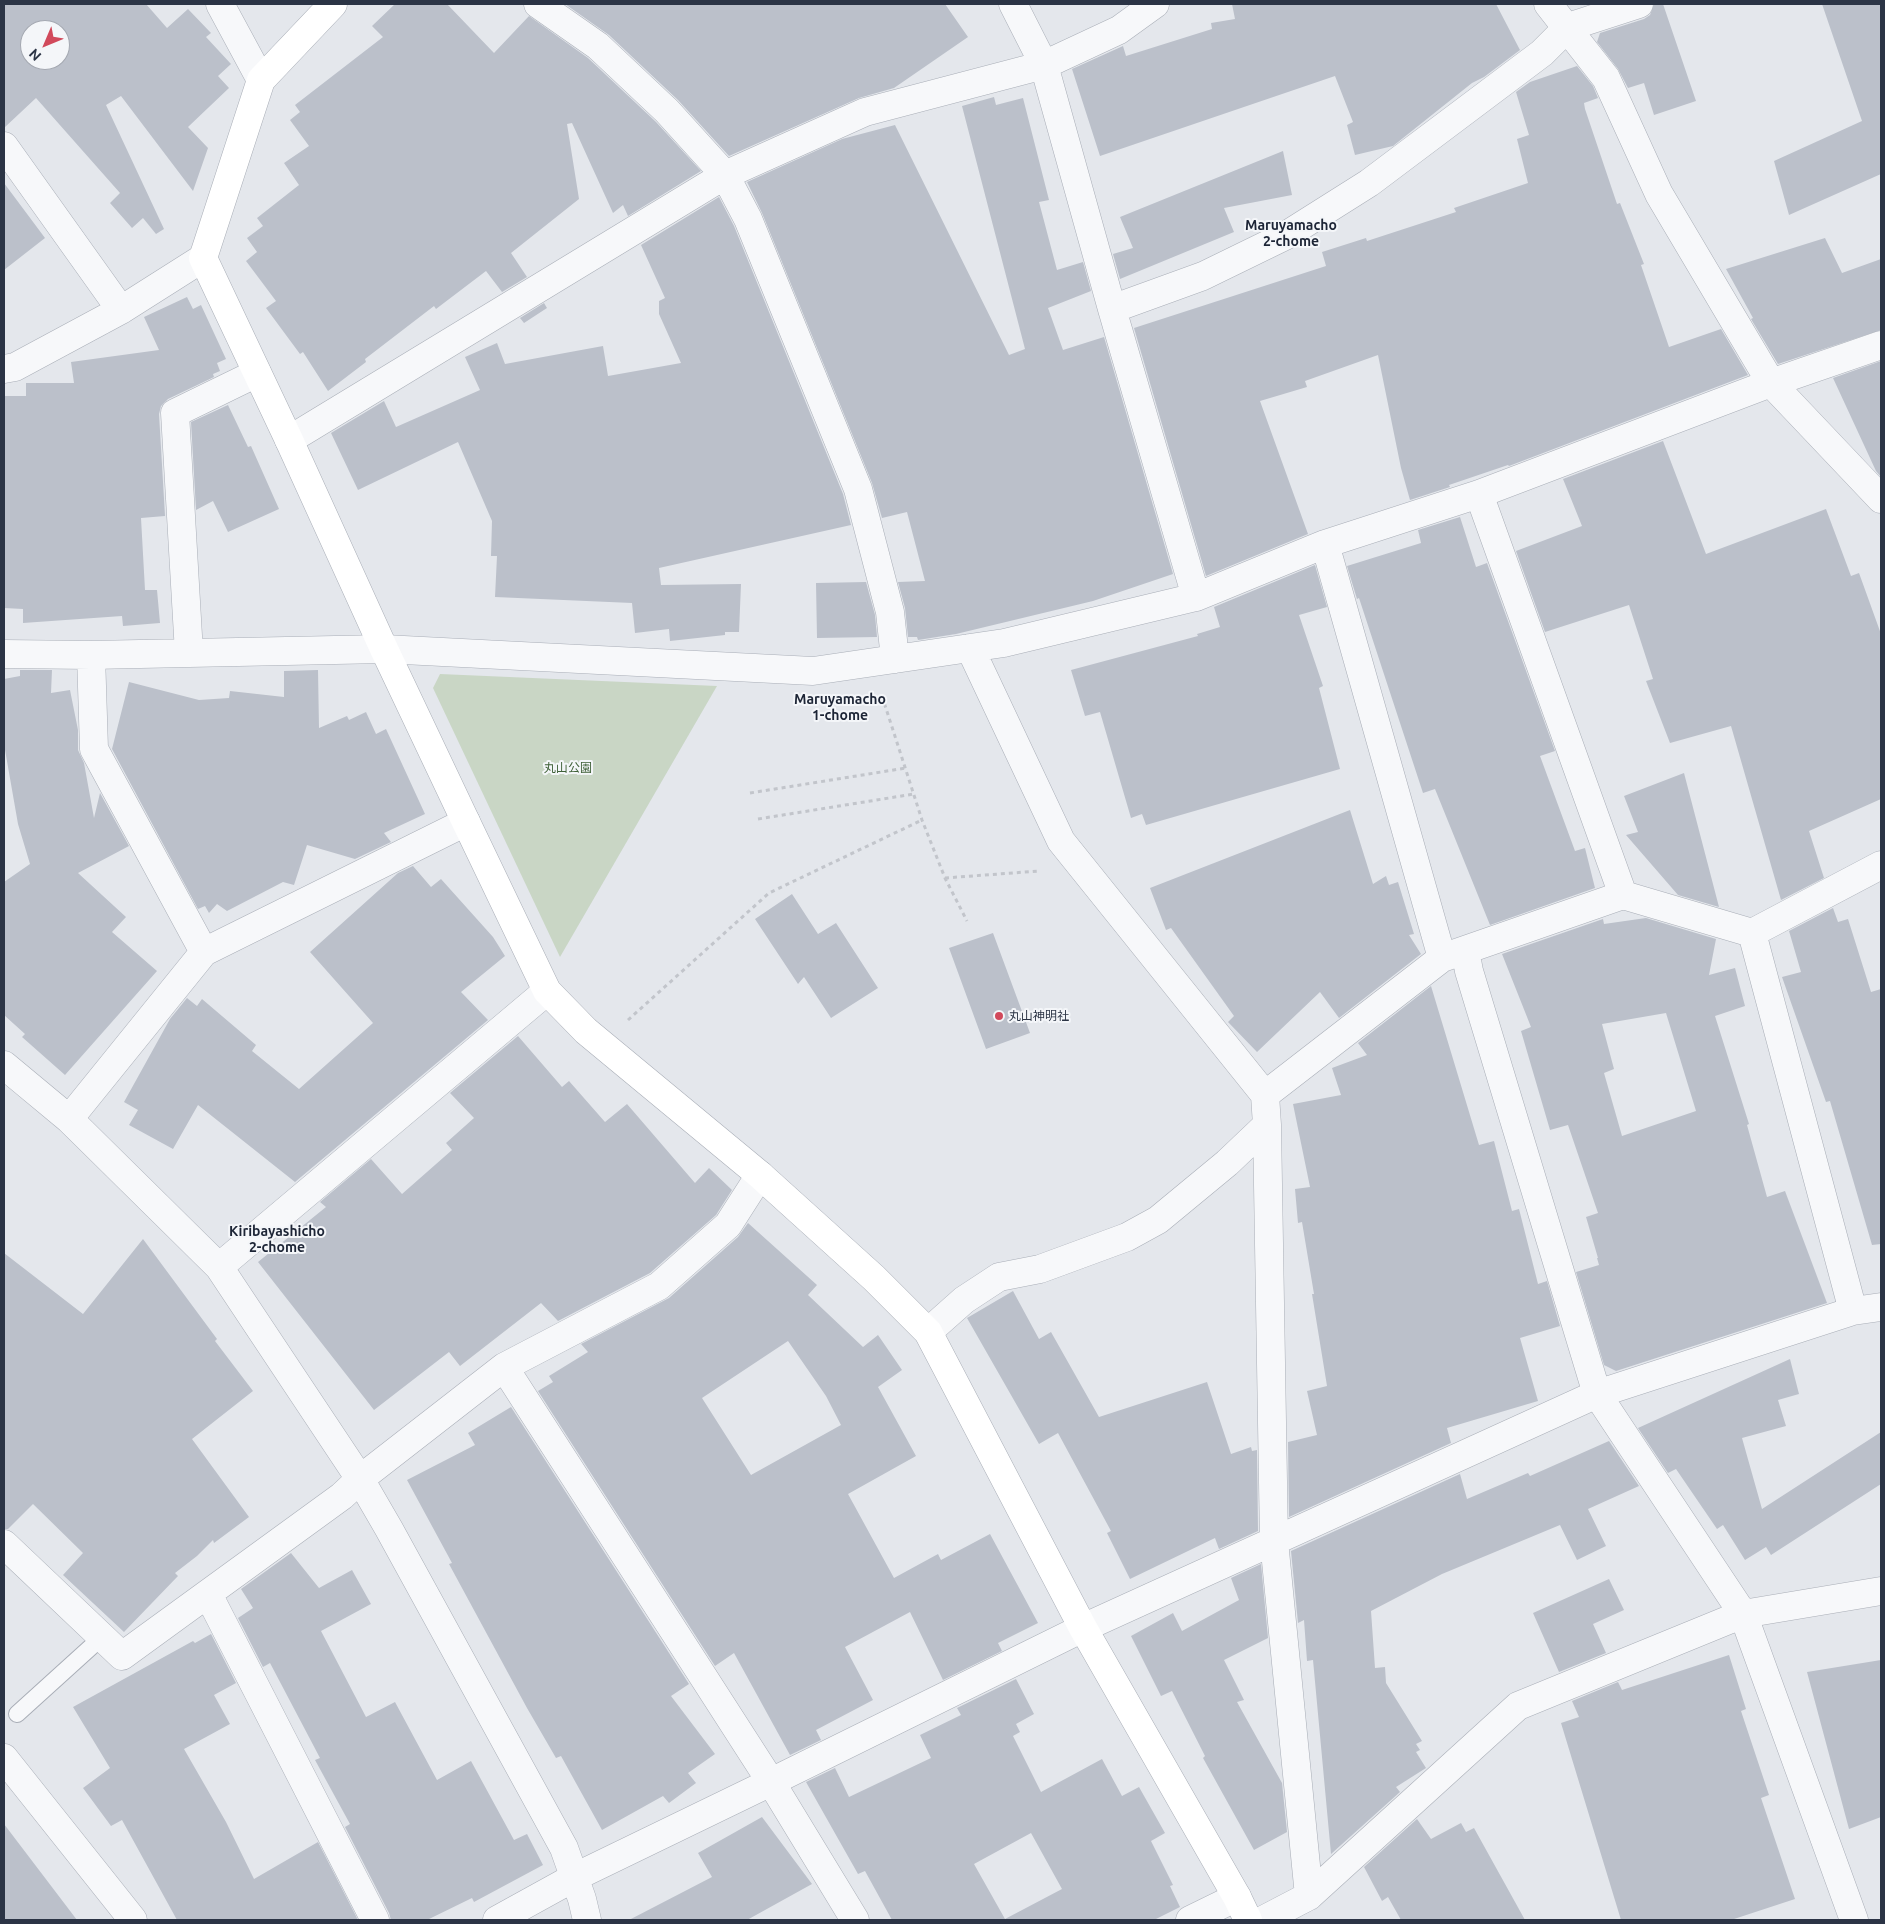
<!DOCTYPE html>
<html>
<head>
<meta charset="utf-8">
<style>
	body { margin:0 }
	#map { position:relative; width:1885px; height:1924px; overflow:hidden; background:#e4e7ec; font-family:Ubuntu,sans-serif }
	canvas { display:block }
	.frame { position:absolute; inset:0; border:5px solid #2b3445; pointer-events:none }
	.north { position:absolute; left:20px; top:20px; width:50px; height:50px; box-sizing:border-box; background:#f4f6f9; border:1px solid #a4a8b1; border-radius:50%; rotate:225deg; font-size:14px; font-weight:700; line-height:20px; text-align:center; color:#2b3445 }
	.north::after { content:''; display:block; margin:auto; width:18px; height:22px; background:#d1495b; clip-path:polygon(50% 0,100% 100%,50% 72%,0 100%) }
</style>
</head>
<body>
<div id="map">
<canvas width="1885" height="1924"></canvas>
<div class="frame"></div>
<div class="north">N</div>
</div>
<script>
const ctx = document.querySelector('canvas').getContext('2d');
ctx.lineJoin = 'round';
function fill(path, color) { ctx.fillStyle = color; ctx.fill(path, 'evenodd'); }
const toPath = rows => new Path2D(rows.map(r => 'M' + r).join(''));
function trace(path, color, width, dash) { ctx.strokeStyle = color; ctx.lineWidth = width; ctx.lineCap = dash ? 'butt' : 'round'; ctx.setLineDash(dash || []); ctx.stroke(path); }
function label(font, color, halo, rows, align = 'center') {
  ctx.font = font + ' Ubuntu,"Noto Sans JP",sans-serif'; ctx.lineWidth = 4; ctx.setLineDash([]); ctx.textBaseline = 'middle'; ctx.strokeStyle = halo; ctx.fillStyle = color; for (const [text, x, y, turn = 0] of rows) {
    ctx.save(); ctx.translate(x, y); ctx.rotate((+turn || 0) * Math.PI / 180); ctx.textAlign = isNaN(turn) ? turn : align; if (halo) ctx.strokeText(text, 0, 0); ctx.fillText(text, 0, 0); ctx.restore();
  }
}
fill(toPath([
	[440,674,717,686,560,957,433,688]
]), '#c9d6c5');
fill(toPath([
	[4,4,146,4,167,28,188,9,211,33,206,37,231,64,218,76,229,88,188,127,208,148,193,191,121,96,106,105,164,229,156,234,143,218,132,228,110,203,120,193,36,98,4,128],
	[30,30,60,30,60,60,30,60],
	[395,4,447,4,494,53,529,16,588,58,656,122,701,171,628,216,623,205,613,213,572,123,567,124,579,199,511,253,527,277,502,292,486,271,436,309,434,306,365,359,366,362,328,391,303,352,300,354,266,308,276,301,246,261,257,252,247,238,263,226,257,218,299,185,284,163,309,146,290,120,300,112,295,105,383,37,372,26],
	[565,4,945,4,968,37,894,88,859,98,729,156,678,100,609,35],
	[1232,4,1496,4,1520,50,1484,77,1472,83,1393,146,1355,155,1347,125,1353,122,1335,76,1100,156,1072,69,1123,46,1126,56,1212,29,1211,23,1235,19],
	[1654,4,1663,4,1696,101,1654,115,1644,83,1628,88,1618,69,1597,42,1600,33,1644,19,1650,15],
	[1822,4,1881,4,1881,174,1789,215,1774,161,1862,121],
	[1577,66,1593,86,1598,98,1584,103,1585,109,1617,204,1620,203,1644,264,1641,265,1669,347,1721,329,1748,375,1509,466,1508,465,1449,485,1450,487,1410,500,1401,468,1378,355,1305,381,1307,387,1260,401,1308,534,1206,576,1134,328,1326,266,1322,252,1366,238,1367,241,1456,212,1454,208,1528,183,1517,139,1529,135,1516,92,1530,82],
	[994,97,996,105,1023,98,1049,200,1039,202,1057,270,1083,262,1091,291,1048,308,1063,350,1104,337,1173,574,1093,601,956,634,918,640,917,637,908,637,905,608,898,582,925,581,907,512,882,518,872,483,762,213,747,182,842,139,895,125,1009,355,1025,349,962,106],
	[1283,151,1292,195,1224,208,1234,232,1120,279,1113,254,1133,248,1120,217],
	[4,183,45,238,4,270],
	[719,197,734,226,843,494,851,525,659,568,661,585,741,584,739,632,725,632,725,635,670,641,669,629,635,633,632,603,495,597,497,556,491,556,492,521,458,442,358,490,331,433,384,401,396,427,480,390,465,357,497,343,505,364,603,346,608,376,681,363,659,314,659,301,665,298,641,245],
	[1825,238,1842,273,1881,259,1881,330,1778,364,1751,319,1753,318,1726,269],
	[187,297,193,309,201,305,226,359,217,363,220,371,213,374,214,377,168,399,161,406,159,414,165,516,141,518,145,590,157,590,160,623,123,626,122,616,23,623,23,609,4,608,4,396,26,396,26,383,74,383,71,362,159,350,144,317],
	[544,303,547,308,524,323,520,318],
	[1881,361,1881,477,1876,471,1833,378],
	[228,405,248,447,251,446,279,509,228,532,213,501,196,510,191,422],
	[1663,441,1706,554,1826,509,1851,576,1859,573,1881,634,1881,799,1809,831,1824,878,1781,900,1731,726,1670,743,1646,681,1653,679,1629,605,1545,632,1516,551,1582,526,1563,479],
	[1460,517,1476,567,1487,563,1555,751,1540,756,1575,851,1585,848,1595,888,1490,925,1435,789,1423,793,1359,598,1357,599,1347,566,1421,543,1418,530],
	[1315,565,1327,607,1299,615,1323,686,1319,688,1340,769,1146,825,1142,814,1131,818,1100,712,1085,716,1071,670,1198,636,1197,634,1220,627,1214,607],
	[866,582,875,615,877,637,817,638,816,583],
	[20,670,52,670,51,693,70,690,78,730,78,750,84,763,94,818,100,793,129,846,78,873,126,917,112,932,157,971,65,1075,22,1037,25,1034,4,1015,4,882,30,864,18,824,4,744,4,679,20,676],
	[318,670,319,728,347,716,349,720,366,712,376,734,386,729,425,814,384,833,391,842,355,859,307,845,294,885,283,882,227,911,217,904,209,913,205,906,198,909,112,749,129,682,199,700,229,698,230,691,284,697,284,671],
	[1684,773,1719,907,1678,895,1626,835,1638,832,1624,796],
	[1350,810,1373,884,1386,876,1389,885,1398,882,1414,934,1409,935,1421,954,1339,1018,1320,992,1257,1052,1228,1022,1234,1016,1171,928,1166,930,1150,888],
	[413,866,431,887,441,879,493,937,505,956,461,992,488,1020,295,1182,198,1105,173,1149,129,1125,138,1110,124,1102,170,1019,187,998,197,1006,202,999,256,1045,252,1051,299,1089,373,1023,310,952,398,873],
	[792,894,818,934,836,923,878,988,831,1018,804,977,798,984,755,919],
	[1833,908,1838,922,1848,919,1871,992,1881,989,1881,1244,1872,1245,1830,1101,1826,1102,1782,977,1801,972,1789,931],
	[1646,918,1716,939,1709,975,1735,968,1745,1006,1715,1016,1749,1124,1747,1125,1767,1197,1785,1191,1827,1303,1616,1371,1604,1365,1576,1272,1599,1265,1597,1258,1598,1258,1586,1217,1598,1213,1568,1125,1550,1130,1521,1031,1531,1027,1502,954,1603,919,1604,924],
	[1666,1013,1696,1111,1622,1136,1604,1073,1614,1069,1602,1024],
	[993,933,1030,1033,986,1049,949,948],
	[1431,986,1479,1145,1494,1141,1512,1211,1519,1209,1538,1284,1547,1281,1560,1326,1520,1338,1538,1401,1447,1428,1451,1443,1289,1517,1288,1442,1317,1435,1307,1391,1327,1386,1312,1294,1314,1294,1302,1222,1298,1223,1295,1189,1310,1187,1293,1104,1341,1095,1332,1068,1367,1055,1358,1043],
	[518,1036,562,1087,569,1081,605,1122,627,1104,695,1183,709,1168,732,1190,716,1215,650,1273,558,1321,541,1303,460,1366,449,1352,374,1410,258,1262,326,1207,320,1202,371,1159,402,1194,452,1150,446,1143,474,1118,450,1093],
	[748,1223,817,1285,808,1295,863,1347,878,1335,902,1370,878,1387,916,1456,848,1494,894,1578,938,1554,941,1560,990,1534,1038,1623,998,1643,1002,1651,943,1680,910,1612,845,1647,873,1700,816,1730,821,1740,790,1755,734,1653,715,1666,538,1391,553,1382,549,1376,588,1352,581,1344,669,1298,738,1237],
	[788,1341,826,1396,841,1425,751,1475,702,1398],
	[143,1239,217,1339,215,1341,253,1391,192,1439,249,1517,214,1543,213,1540,197,1556,175,1573,178,1576,124,1632,63,1575,83,1553,33,1504,8,1529,4,1529,4,1253,83,1314],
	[1013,1291,1039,1339,1051,1332,1099,1417,1207,1382,1231,1454,1251,1447,1252,1451,1257,1450,1258,1531,1219,1549,1215,1538,1130,1579,1107,1533,1111,1531,1058,1433,1039,1444,967,1318],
	[1790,1359,1799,1394,1778,1400,1786,1426,1742,1438,1762,1509,1881,1432,1881,1484,1771,1555,1766,1547,1745,1560,1723,1525,1717,1529,1676,1469,1668,1473,1638,1428],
	[511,1407,689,1684,671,1696,715,1754,688,1773,696,1783,669,1803,663,1796,602,1830,561,1756,556,1758,527,1708,449,1564,452,1563,407,1480,475,1445,468,1433],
	[1609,1441,1639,1486,1588,1509,1606,1546,1577,1560,1560,1525,1442,1574,1371,1611,1375,1668,1385,1667,1386,1683,1422,1741,1416,1744,1420,1750,1416,1752,1426,1768,1396,1787,1400,1792,1331,1854,1313,1660,1307,1661,1304,1620,1298,1623,1291,1551,1460,1474,1467,1499,1528,1473,1530,1476],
	[291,1553,319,1588,352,1570,371,1604,321,1631,366,1717,395,1702,437,1780,471,1761,514,1840,527,1834,543,1865,474,1902,472,1898,427,1920,391,1920,389,1913,345,1827,350,1824,315,1760,320,1758,270,1663,263,1667,238,1618,253,1608,241,1589],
	[1261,1564,1268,1638,1224,1660,1244,1700,1237,1702,1282,1783,1287,1832,1254,1850,1203,1758,1205,1756,1172,1691,1161,1696,1131,1636,1173,1613,1182,1631,1239,1600,1231,1578],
	[1609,1579,1624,1610,1593,1624,1606,1653,1559,1672,1533,1613],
	[211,1634,236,1683,214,1695,230,1724,184,1749,226,1822,254,1879,318,1842,358,1920,177,1920,122,1820,111,1826,83,1788,110,1768,73,1707,193,1641,195,1643],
	[1729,1655,1746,1709,1741,1711,1769,1795,1761,1798,1795,1899,1731,1920,1621,1920,1561,1723,1579,1717,1572,1701,1618,1682,1622,1690],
	[1881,1660,1881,1817,1849,1829,1807,1672],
	[1016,1679,1034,1714,1016,1724,1020,1732,1013,1736,1041,1792,1102,1759,1122,1796,1139,1787,1165,1833,1151,1841,1173,1885,1170,1886,1180,1907,1154,1920,892,1920,865,1871,858,1874,806,1782,835,1768,849,1797,931,1758,920,1735,961,1715,957,1708],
	[1031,1833,1062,1889,1005,1919,974,1864],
	[762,1817,812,1884,747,1920,629,1920,712,1877,698,1853],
	[1417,1819,1431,1839,1461,1823,1466,1832,1474,1828,1525,1920,1401,1920,1388,1897,1382,1901,1364,1867],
	[4,1824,77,1920,4,1920]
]), '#bbc0ca');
const lane = toPath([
	[17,1714,102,1637]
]);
const street = toPath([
	[220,4,261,80],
	[538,4,598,46,667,111,725,175,748,219,858,489,890,612,895,659],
	[1013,4,1044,65,1112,309,1196,597],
	[1548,4,1606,78,1659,194,1771,383,1881,499],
	[4,146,121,310],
	[1112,309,1203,276,1285,236,1369,183,1542,53,1568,27,1639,4],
	[4,369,15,367,121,310,203,258],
	[289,440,725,175,865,112,1044,65,1119,30,1155,4],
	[1479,494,1623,895],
	[1325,544,1442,958],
	[970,648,1061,841,1265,1095],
	[189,653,175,413,257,373],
	[4,654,91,655,384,649,813,671,1004,643,1196,597,1325,544,1479,494,1771,383,1881,345],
	[91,655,94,749,204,952],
	[1752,933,1853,1311],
	[1465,950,1469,971,1597,1394,1743,1614,1854,1920],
	[4,1065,69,1119,219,1267,360,1479,389,1529,564,1848,582,1899,587,1920],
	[69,1119,204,952,466,822],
	[219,1267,547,991],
	[928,1332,964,1300,999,1277,1040,1269,1127,1237,1158,1220,1227,1163,1267,1125],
	[504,1367,771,1782,855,1920],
	[4,1544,122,1656,342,1496,360,1479,504,1367,659,1286,728,1225,760,1175],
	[208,1594,375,1920],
	[4,1758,133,1920],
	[1309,1896,1274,1541,1267,1125,1265,1095,1442,958,1623,895,1752,933,1881,865],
	[497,1920,575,1877,771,1782,1083,1628,1597,1394,1853,1311,1881,1307],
	[1190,1920,1237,1897],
	[1263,1920,1309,1896,1518,1706,1743,1614,1881,1591]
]);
const secondary = toPath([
	[333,4,261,80,203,258,289,440,384,649,466,822,547,991,586,1031,760,1175,874,1278,928,1332,1083,1628,1237,1897,1248,1920]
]);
trace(lane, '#a9aeb7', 18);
trace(street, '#a9aeb7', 29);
trace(secondary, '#a9aeb7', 29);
trace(toPath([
	[882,696,922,820,945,878,967,921],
	[750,793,906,768],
	[758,819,914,794],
	[945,878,1039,871],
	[628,1020,769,893,922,820]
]), '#c2c5cb', 3, [4, 4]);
trace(lane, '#f7f8fa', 16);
trace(street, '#f7f8fa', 28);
trace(secondary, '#fff', 28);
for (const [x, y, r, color] of [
	[999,1016,5,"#d1495b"]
]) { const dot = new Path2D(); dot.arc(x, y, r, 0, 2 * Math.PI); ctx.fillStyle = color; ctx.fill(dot); trace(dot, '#f4f6f9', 2); }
label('12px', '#3f6138', '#f4f6f9', [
	["丸山公園",568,768]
]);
label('12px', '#2b3445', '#f4f6f9', [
	["丸山神明社",1009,1016]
], 'left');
label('bold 14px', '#1d2536', '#f4f6f9', [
	["Maruyamacho",1291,225],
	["2-chome",1291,241],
	["Maruyamacho",840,699],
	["1-chome",840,715],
	["Kiribayashicho",277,1231],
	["2-chome",277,1247]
]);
</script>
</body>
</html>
